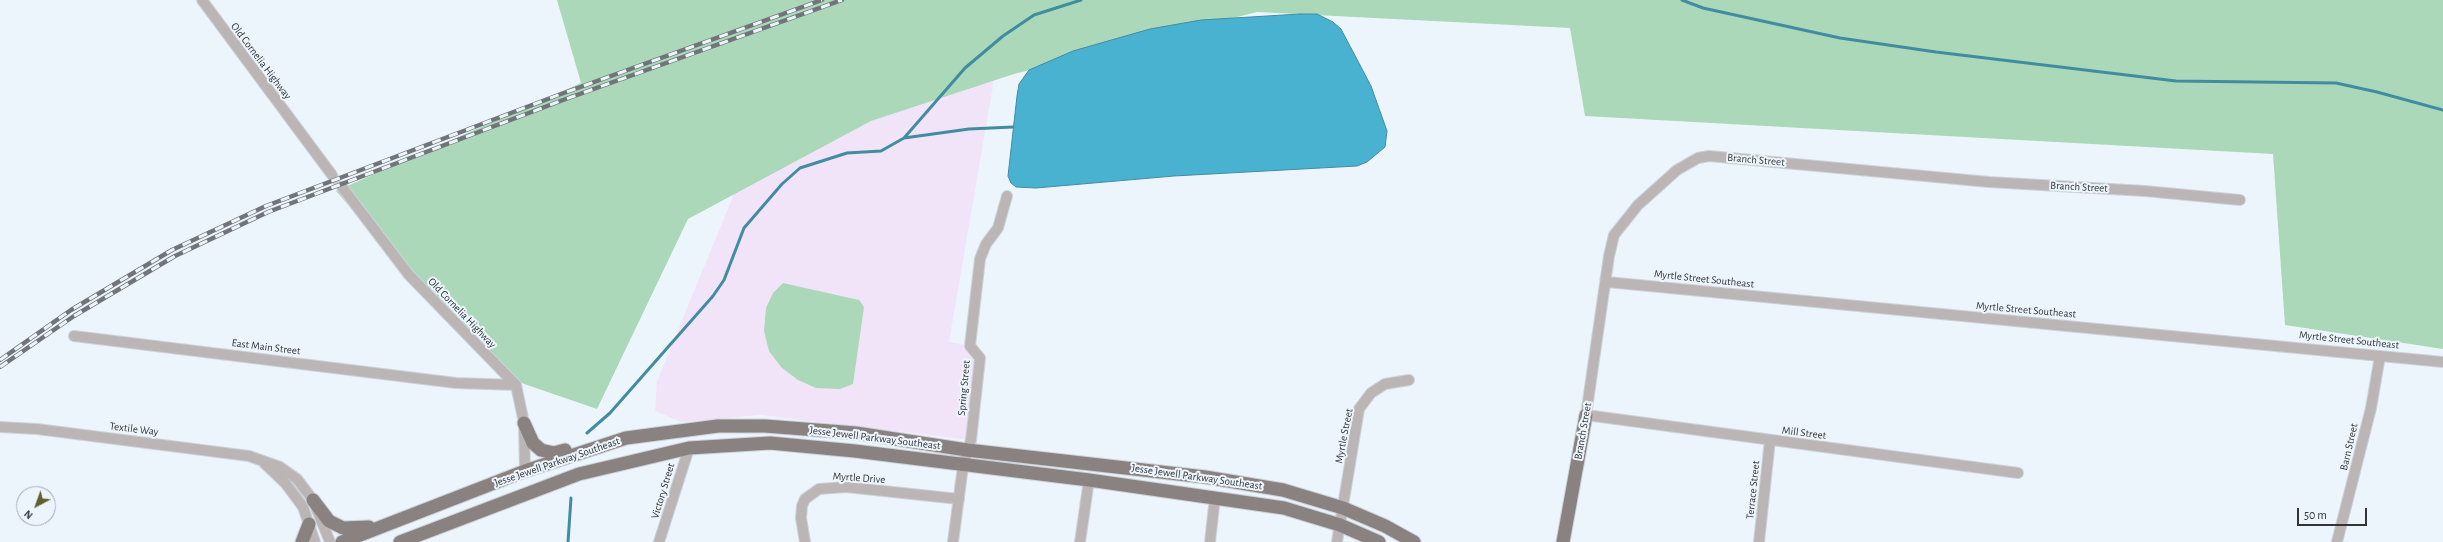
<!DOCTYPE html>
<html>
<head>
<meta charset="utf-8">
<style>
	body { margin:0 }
	#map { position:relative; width:2443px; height:542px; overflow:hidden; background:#edf5fc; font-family:"Alegreya Sans",sans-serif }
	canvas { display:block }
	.north { position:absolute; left:16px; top:486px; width:40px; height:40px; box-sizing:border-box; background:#edf5fc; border:1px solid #a2a8ad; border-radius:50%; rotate:221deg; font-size:11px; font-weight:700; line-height:16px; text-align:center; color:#323437 }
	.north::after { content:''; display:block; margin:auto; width:14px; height:18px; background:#615f2c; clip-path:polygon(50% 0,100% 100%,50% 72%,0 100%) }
	.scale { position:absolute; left:2297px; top:508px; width:70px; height:18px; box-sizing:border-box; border:2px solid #323437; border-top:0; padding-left:5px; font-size:12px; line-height:14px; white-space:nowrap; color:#323437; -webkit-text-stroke:3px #edf5fc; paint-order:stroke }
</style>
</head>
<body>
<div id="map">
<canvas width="2443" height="542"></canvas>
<div class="north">N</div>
<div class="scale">50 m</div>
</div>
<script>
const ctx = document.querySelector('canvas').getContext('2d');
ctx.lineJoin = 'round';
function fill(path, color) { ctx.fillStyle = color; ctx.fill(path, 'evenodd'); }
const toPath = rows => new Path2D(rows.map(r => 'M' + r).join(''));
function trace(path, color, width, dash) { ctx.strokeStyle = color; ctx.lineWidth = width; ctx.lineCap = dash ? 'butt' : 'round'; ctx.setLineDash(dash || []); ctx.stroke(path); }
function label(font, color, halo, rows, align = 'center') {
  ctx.font = font + ' "Alegreya Sans",sans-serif'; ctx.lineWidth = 4; ctx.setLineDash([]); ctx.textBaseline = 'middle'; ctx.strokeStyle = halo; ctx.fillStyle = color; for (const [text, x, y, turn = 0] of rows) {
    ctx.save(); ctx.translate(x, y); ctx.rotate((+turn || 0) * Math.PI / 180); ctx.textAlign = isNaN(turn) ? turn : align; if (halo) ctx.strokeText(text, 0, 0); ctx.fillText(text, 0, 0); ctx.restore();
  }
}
fill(toPath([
	[994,80,949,342,970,346,980,358,971,440,760,415,681,422,655,411,657,381,734,194,871,121]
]), '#f1e4f8');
fill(toPath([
	[557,0,2443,0,2443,349,2285,325,2273,154,1585,116,1570,28,1257,12,1014,74,871,121,688,219,597,409,498,375,336,191,581,83],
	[783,283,859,300,864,307,853,384,840,389,816,388,798,380,781,367,769,351,764,331,766,308,773,293]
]), '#abd8b9');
const water = toPath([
	[1300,14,1317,14,1333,22,1341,29,1371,86,1387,131,1385,147,1367,162,1357,166,1174,176,1036,188,1016,187,1011,183,1008,176,1017,96,1019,84,1029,70,1073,51,1150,29,1201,20,1300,14]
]);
fill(water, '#49b2d0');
trace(water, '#428ca2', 1);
trace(toPath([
	[1682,0,1703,8,1840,38,1936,52,2176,81,2336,83,2377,92,2443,110],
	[904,138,969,129,1013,127],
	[587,433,610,413,713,296,724,280,744,228,782,184,800,168,847,153,881,151,904,138,965,68,1003,36,1034,15,1081,0],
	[568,542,571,498]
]), '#428ca2', 3);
trace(toPath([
	[332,175,342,187]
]), '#c8ced5', 10, [10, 5]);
const minor = toPath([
	[202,0,332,175],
	[342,187,409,275,516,385,524,423,525,471],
	[1607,282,2443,362],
	[74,336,456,383,516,385],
	[0,427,37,429,249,456,280,467,297,479,313,500,330,542],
	[265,464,286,484,303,507,315,542],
	[2018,473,1586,415,1609,256,1614,235,1638,205,1677,170,1698,158,1709,156,1989,182,2145,191,2240,200],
	[659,542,689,448],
	[805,542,801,518,802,506,805,499,819,489,846,487,959,499],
	[953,542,963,466,971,440,980,358,970,346,980,259,986,244,998,228,1007,196],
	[1080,542,1089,480],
	[1210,542,1215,497],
	[1337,542,1359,409,1371,393,1385,384,1409,380],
	[1759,542,1770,440],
	[2337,542,2371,408,2380,356]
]);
const major = toPath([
	[524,423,533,443,541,450,554,453,565,450],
	[313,500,329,521,343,528,369,527],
	[302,542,309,524],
	[342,542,525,471,626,438,718,426,765,426,856,433,967,450,1205,477,1283,490,1343,508,1385,526,1414,542],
	[400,542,579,474,689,448,770,443,855,451,1089,480,1284,508,1340,525,1379,542],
	[1563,542,1586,415]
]);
trace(minor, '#cbd2d9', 12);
trace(major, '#cbd2d9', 15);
trace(minor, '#bbb6b5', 10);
trace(major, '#8a8280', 13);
const rail = toPath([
	[0,360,71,310,172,250,266,206,561,94,822,0],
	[0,367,74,316,175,256,268,212,563,100,842,0]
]);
trace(rail, '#717579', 4.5);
trace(rail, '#edf5fc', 3, [9]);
label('11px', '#323437', '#edf5fc', [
	["Old Cornelia Highway",261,61,53],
	["Branch Street",1756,160,5],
	["Branch Street",2079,187,3],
	["Myrtle Street Southeast",1704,279,6],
	["Myrtle Street Southeast",2026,310,5],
	["Old Cornelia Highway",462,313,46],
	["Myrtle Street Southeast",2349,340,6],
	["East Main Street",266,347,7],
	["Spring Street",964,388,-85],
	["Textile Way",134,429,7],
	["Branch Street",1583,431,-80],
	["Mill Street",1804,433,7],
	["Myrtle Street",1344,436,-79],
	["Jesse Jewell Parkway Southeast",875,438,7],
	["Barn Street",2349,447,-77],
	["Jesse Jewell Parkway Southeast",557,462,-19],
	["Jesse Jewell Parkway Southeast",1197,477,8],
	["Myrtle Drive",859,478,4],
	["Terrace Street",1753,490,-84],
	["Victory Street",663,491,-73]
]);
</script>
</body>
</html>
